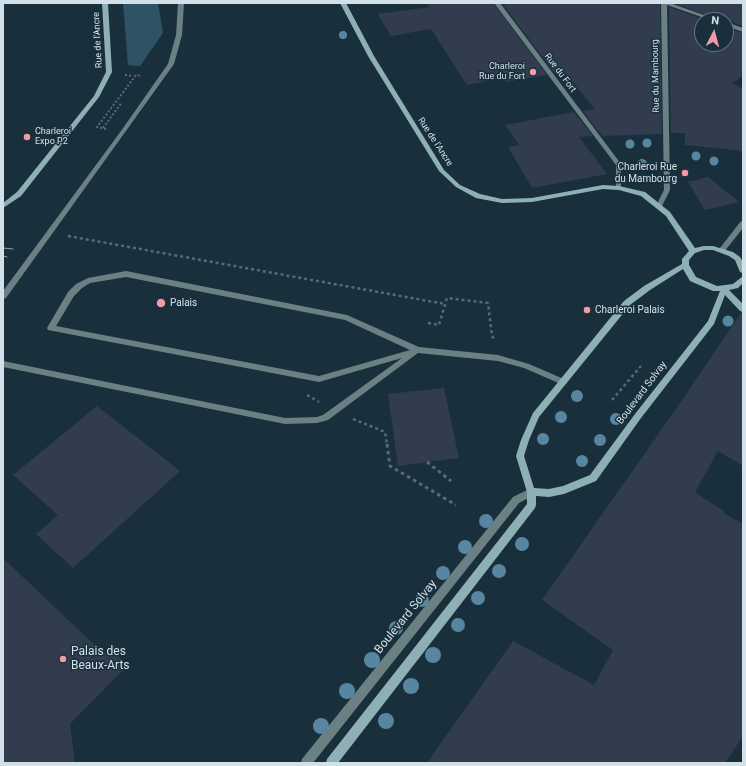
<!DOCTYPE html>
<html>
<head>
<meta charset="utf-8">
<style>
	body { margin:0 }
	#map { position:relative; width:746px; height:766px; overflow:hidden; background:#19303c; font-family:Roboto,sans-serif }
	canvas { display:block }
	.frame { position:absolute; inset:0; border:4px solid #d2e0e8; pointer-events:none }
	.north { position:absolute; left:694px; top:12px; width:40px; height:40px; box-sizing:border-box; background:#19303c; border:1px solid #637681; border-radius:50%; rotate:6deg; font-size:11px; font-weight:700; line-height:16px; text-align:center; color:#d2e0e8 }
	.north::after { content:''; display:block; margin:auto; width:14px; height:18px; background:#f39aa7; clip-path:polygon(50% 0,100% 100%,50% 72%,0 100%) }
</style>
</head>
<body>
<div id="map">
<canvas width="746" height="766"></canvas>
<div class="frame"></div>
<div class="north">N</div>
</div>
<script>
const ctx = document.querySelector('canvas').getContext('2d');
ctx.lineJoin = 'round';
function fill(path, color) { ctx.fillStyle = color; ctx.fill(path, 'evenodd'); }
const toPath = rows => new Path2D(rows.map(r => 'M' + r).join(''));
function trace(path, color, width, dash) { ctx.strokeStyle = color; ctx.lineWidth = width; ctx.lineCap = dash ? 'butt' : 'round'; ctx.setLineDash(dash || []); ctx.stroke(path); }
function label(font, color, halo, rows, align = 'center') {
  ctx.font = font + ' Roboto,sans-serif'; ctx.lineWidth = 3; ctx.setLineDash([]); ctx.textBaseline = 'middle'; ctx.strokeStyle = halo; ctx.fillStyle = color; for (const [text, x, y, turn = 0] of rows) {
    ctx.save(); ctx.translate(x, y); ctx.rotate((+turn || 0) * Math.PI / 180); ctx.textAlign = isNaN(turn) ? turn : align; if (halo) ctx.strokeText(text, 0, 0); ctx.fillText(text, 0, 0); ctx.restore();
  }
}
fill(toPath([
	[123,3,158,3,163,33,140,66,128,65]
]), '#305265');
fill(toPath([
	[426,3,493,3,547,75,506,82,503,78,467,85,431,29,391,36,378,14,430,7],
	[502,3,660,3,662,134,602,136,583,111,595,109,564,72,555,74],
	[674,3,743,3,743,26,726,20,719,20],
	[669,7,705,20,702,20,702,44,726,44,726,28,743,33,743,75,732,84,739,86,738,87,743,88,743,151,685,145,685,133,671,133],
	[574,112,593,136,579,137,607,174,532,188,508,147,519,145,505,125],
	[708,177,739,202,705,210,688,182],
	[741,313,743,313,743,466,718,451,695,492,725,512,724,513,743,524,743,736,725,763,427,763,513,641,594,685,613,650,542,600,678,406],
	[444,388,459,458,398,466,388,394],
	[97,406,180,471,73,568,36,534,58,515,13,475],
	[3,558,104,654,109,648,128,665,70,724,75,763,3,763]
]), '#313c4f');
trace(toPath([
	[125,75,132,76],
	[103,128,122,102],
	[106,129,97,127,136,75,142,76]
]), '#576b76', 2, [2, 2]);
trace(toPath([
	[68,236,445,304],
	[428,323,439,325,447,298,488,303,492,336,495,340],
	[307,395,319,402],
	[612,400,641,366],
	[353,419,385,432,387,445]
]), '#576b76', 2.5, [3, 3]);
trace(toPath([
	[387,444,390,466,456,505],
	[427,462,451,481]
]), '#576b76', 3, [3.5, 3.5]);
fill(toPath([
	[178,3,184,3,182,35,174,64,6,298,3,299,3,291,121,131,168,64,176,35,178,3],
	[126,271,347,315,419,347,498,355,529,364,566,380,567,382,566,384,563,385,524,368,498,361,418,353,328,420,317,423,285,424,3,367,3,361,285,418,317,417,323,415,402,358,319,382,48,330,47,328,68,292,76,284,88,278,126,271],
	[126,277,345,320,410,350,319,376,56,326,74,296,82,288,90,283,126,277],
	[531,488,534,489,535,492,534,495,519,503,313,763,301,763,302,759,513,497,531,488]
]), '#6b8083');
fill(toPath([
	[494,3,500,3,621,164,621,189,619,190,616,188,616,165,494,3],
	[661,3,670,3,718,20,710,20,667,5,670,190,662,206,659,208,656,206,664,190,661,3],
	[726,22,743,28,743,32,726,26,726,22],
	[741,221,743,221,743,228,724,252,720,252,719,250,720,248,741,221]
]), '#6b8083');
fill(toPath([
	[102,3,108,3,112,72,99,97,21,196,3,208,3,203,17,192,94,96,106,72,102,3],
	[340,3,346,3,374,56,444,170,460,185,480,194,502,199,532,198,603,185,619,186,645,192,670,212,695,248,704,246,713,246,733,252,740,257,743,262,743,273,740,272,735,260,729,256,713,250,704,250,695,253,689,260,689,265,696,277,717,286,733,284,743,276,743,283,738,288,729,290,743,304,743,312,740,311,725,295,714,324,641,418,596,481,564,494,549,497,536,496,536,505,535,508,338,763,326,763,327,759,527,504,527,492,516,456,521,440,533,413,624,301,644,286,682,264,682,259,689,251,666,216,641,196,619,190,603,189,532,202,502,203,476,198,456,187,439,171,368,56,340,3],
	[683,269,690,281,713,291,720,291,708,321,635,414,590,475,563,486,549,489,534,488,524,456,529,440,539,417,630,305,650,290,683,269]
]), '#8eb0b4');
trace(toPath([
	[3,248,13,249],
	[3,256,7,257]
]), '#91a2ab', 1);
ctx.fillStyle = '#5886a0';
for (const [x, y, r] of [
	[343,35,4],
	[647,143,4.5],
	[630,144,4.5],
	[696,156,4.5],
	[714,161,4.5],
	[642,164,5],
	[728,321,5.5],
	[577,396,6],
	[561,417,6],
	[616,419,6],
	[543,439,6],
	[600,440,6],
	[582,461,6],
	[486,521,7],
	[522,544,7],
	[465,547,7],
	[499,571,7],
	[443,573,7],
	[478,598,7],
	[422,600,7],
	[458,625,7],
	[396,628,7],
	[433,655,8],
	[372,660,8],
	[411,686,8],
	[347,691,8],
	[386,721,8],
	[321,726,8]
]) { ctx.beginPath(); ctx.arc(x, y, r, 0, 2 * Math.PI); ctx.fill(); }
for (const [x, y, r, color] of [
	[533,72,4,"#f39aa7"],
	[27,137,4,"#f39aa7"],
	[685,173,4,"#f39aa7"],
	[161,303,5,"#f39aa7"],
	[587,310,4,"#f39aa7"],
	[63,659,4,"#f39aa7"]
]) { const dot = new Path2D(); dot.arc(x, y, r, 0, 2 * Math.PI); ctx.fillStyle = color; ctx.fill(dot); trace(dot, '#19303c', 1.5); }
label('9px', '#d2e0e8', '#19303c', [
	["Rue de l'Ancre",98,40,-93],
	["Rue du Fort",560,73,53],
	["Rue du Mambourg",656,76,-91],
	["Rue de l'Ancre",435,142,57]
]);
label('9px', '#d2e0e8', '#19303c', [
	["Charleroi",525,67],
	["Rue du Fort",525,77],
	["Charleroi",35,132,"left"],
	["Expo P2",35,142,"left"]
], 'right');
label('10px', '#d2e0e8', '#19303c', [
	["Charleroi Rue",677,167,"right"],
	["du Mambourg",677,179,"right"],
	["Palais",170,303],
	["Charleroi Palais",595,310]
], 'left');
label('10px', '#d2e0e8', '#19303c', [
	["Boulevard Solvay",642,393,-53]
]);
label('12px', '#d2e0e8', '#19303c', [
	["Boulevard Solvay",406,617,-51]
]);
label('12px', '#d2e0e8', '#19303c', [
	["Palais des",71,652],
	["Beaux-Arts",71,666]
], 'left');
</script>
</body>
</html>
